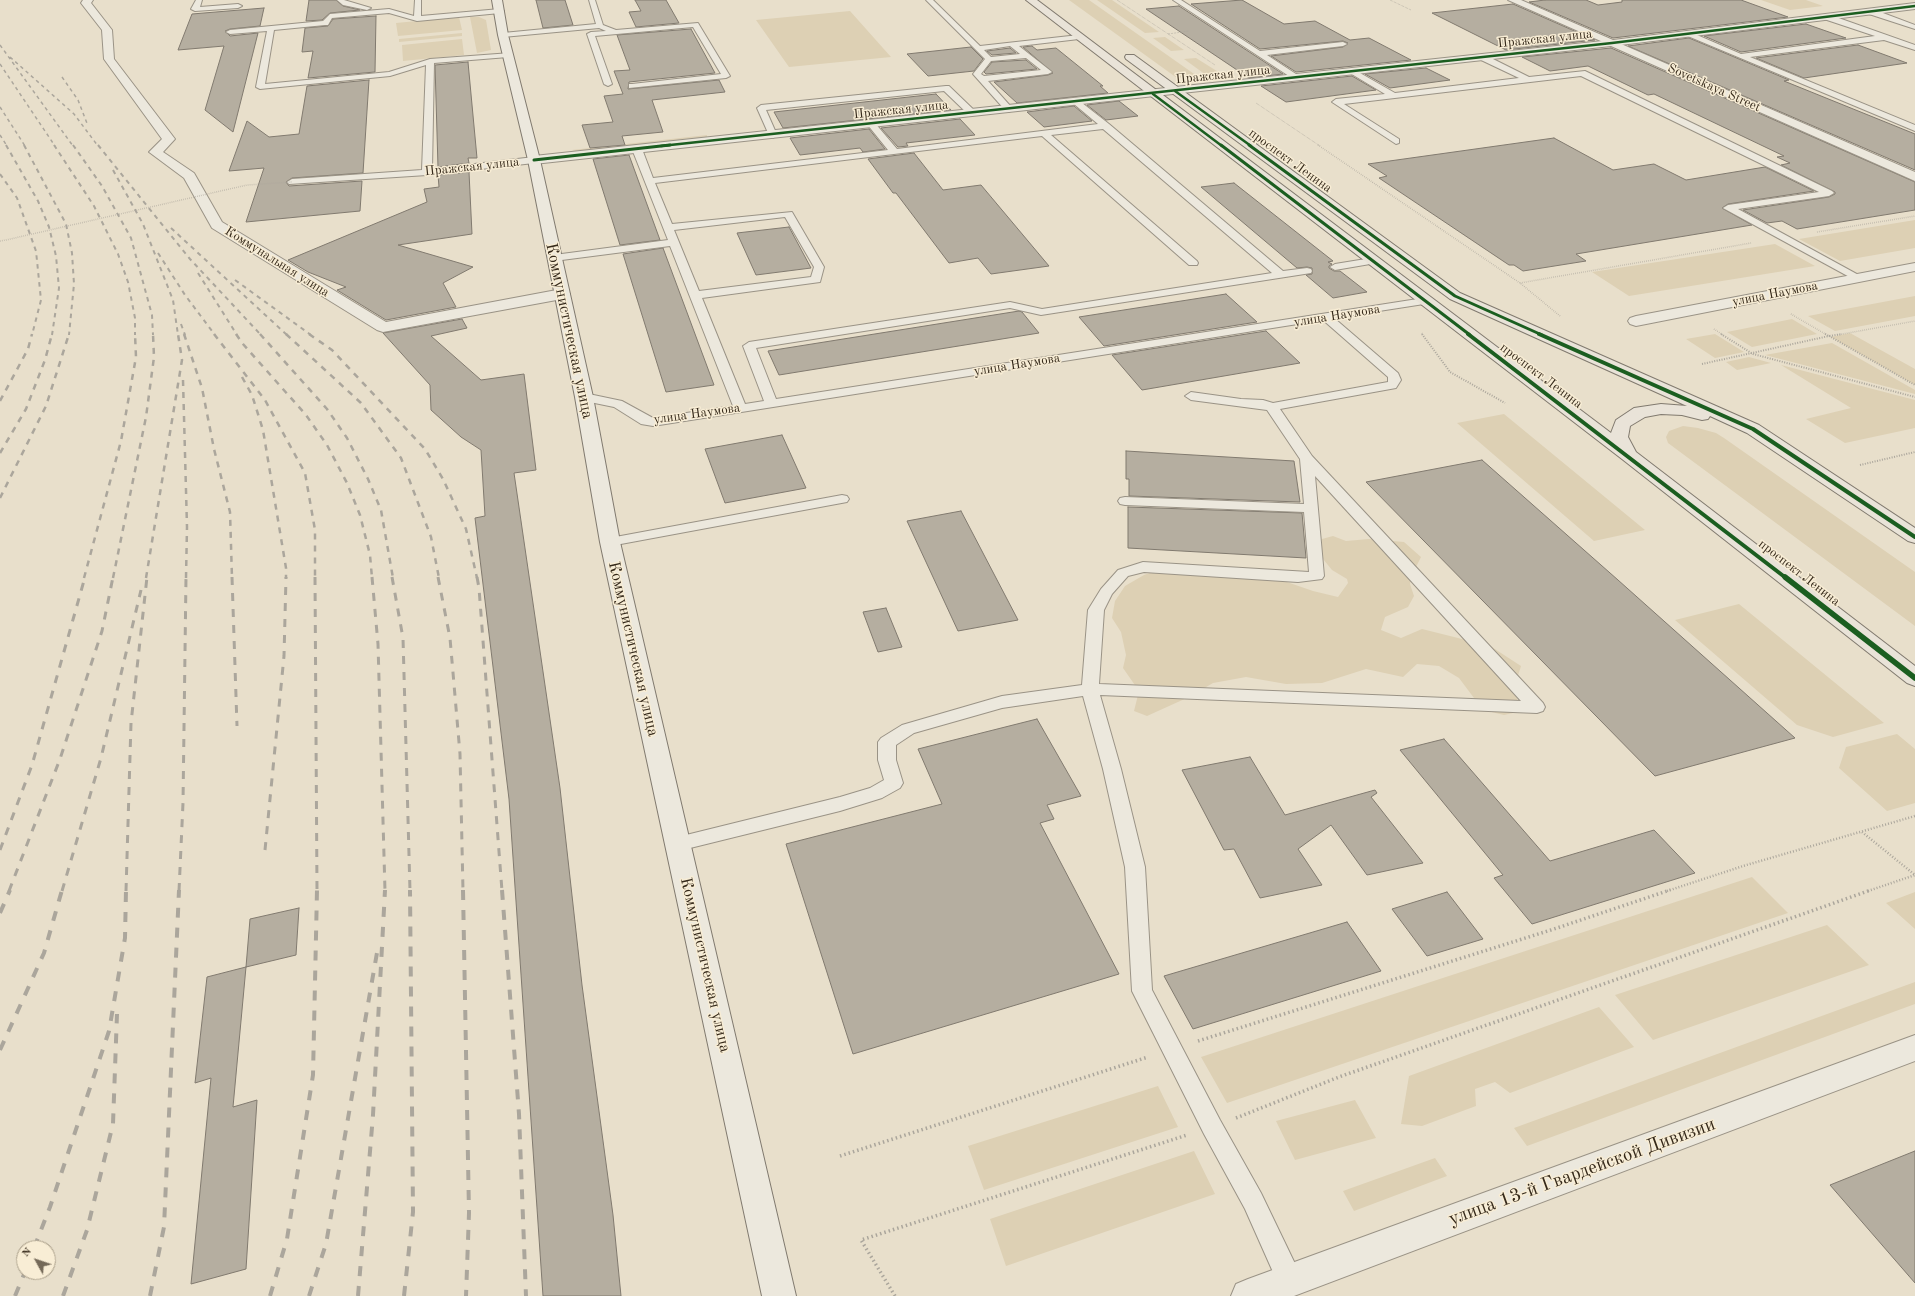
<!DOCTYPE html>
<html>
<head>
<meta charset="utf-8">
<style>
	body { margin:0 }
	#map { position:relative; width:1915px; height:1296px; overflow:hidden; background:#e8dfcb; font-family:"Old Standard TT",serif }
	canvas { display:block }
	.north { position:absolute; left:16px; top:1240px; width:40px; height:40px; box-sizing:border-box; background:#f8edd5; border:1px solid #aa9f8a; border-radius:50%; rotate:310deg; font-size:11px; font-weight:700; line-height:16px; text-align:center; color:#35291a }
	.north::after { content:''; display:block; margin:auto; width:14px; height:18px; background:#746958; clip-path:polygon(50% 0,100% 100%,50% 72%,0 100%) }
</style>
</head>
<body>
<div id="map">
<canvas width="1915" height="1296"></canvas>
<div class="north">N</div>
</div>
<script>
const ctx = document.querySelector('canvas').getContext('2d');
ctx.lineJoin = 'round';
function fill(path, color) { ctx.fillStyle = color; ctx.fill(path, 'evenodd'); }
const toPath = rows => new Path2D(rows.map(r => 'M' + r).join(''));
function trace(path, color, width, dash) { ctx.strokeStyle = color; ctx.lineWidth = width; ctx.lineCap = dash ? 'butt' : 'round'; ctx.setLineDash(dash || []); ctx.stroke(path); }
function label(font, color, halo, rows, align = 'center') {
  ctx.font = font + ' "Old Standard TT",serif'; ctx.lineWidth = 3; ctx.setLineDash([]); ctx.textBaseline = 'middle'; ctx.strokeStyle = halo; ctx.fillStyle = color; for (const [text, x, y, turn = 0] of rows) {
    ctx.save(); ctx.translate(x, y); ctx.rotate((+turn || 0) * Math.PI / 180); ctx.textAlign = isNaN(turn) ? turn : align; if (halo) ctx.strokeText(text, 0, 0); ctx.fillText(text, 0, 0); ctx.restore();
  }
}
fill(toPath([
	[1069,0,1089,0,1197,76,1177,78],
	[1097,0,1112,0,1159,32,1145,33],
	[1761,0,1806,0,1823,6,1790,10],
	[850,11,891,57,789,67,756,20],
	[459,17,462,30,398,36,396,23],
	[470,17,479,17,486,20,491,50,477,53],
	[462,33,462,36,399,42,399,39],
	[1165,37,1184,50,1171,51,1153,38],
	[462,39,464,55,403,61,402,45],
	[1196,58,1220,73,1206,75,1184,59],
	[707,135,707,137,578,152,572,150],
	[1915,220,1915,248,1840,261,1799,239],
	[1775,244,1815,266,1629,296,1592,272],
	[1915,296,1915,316,1835,331,1808,316],
	[1792,319,1817,334,1752,347,1727,332],
	[1850,333,1915,369,1915,385,1831,337],
	[1715,334,1744,352,1715,358,1686,339],
	[1832,343,1915,390,1915,394,1765,355],
	[1749,357,1771,363,1737,370,1726,362],
	[1781,365,1915,400,1915,428,1845,443,1806,419,1851,408],
	[1504,414,1645,530,1594,541,1457,423],
	[1683,426,1698,428,1716,433,1724,438,1915,572,1915,626,1668,443,1666,437,1669,431],
	[1333,536,1346,541,1369,539,1404,542,1421,557,1411,577,1410,584,1414,596,1408,607,1385,617,1381,630,1401,638,1422,629,1470,641,1484,642,1521,666,1515,685,1518,705,1513,713,1504,715,1483,710,1459,678,1439,666,1417,664,1403,677,1366,669,1322,683,1286,684,1246,677,1213,683,1189,697,1147,716,1134,711,1139,691,1123,668,1126,655,1121,632,1112,618,1115,601,1125,586,1144,575,1155,571,1174,574,1281,580,1313,591,1338,597,1348,583,1347,579,1332,570,1323,559,1318,550,1322,539],
	[1739,604,1884,723,1833,737,1797,725,1675,620],
	[1897,734,1915,749,1915,803,1887,811,1839,768,1846,747],
	[1752,877,1788,913,1227,1103,1201,1057],
	[1915,892,1915,929,1886,903],
	[1827,925,1869,965,1653,1040,1615,995],
	[1915,982,1915,1004,1527,1146,1514,1128],
	[1599,1007,1634,1047,1510,1093,1495,1082,1475,1089,1476,1106,1422,1126,1401,1124,1409,1076],
	[1158,1086,1178,1127,984,1190,968,1146],
	[1355,1100,1376,1138,1295,1160,1276,1121],
	[1194,1151,1215,1194,1006,1266,990,1219],
	[1435,1158,1447,1176,1354,1211,1343,1191]
]), '#ddd0b4');
const building = toPath([
	[309,0,336,0,343,6,360,10,330,13,322,20,306,21,309,0],
	[536,0,565,0,573,25,543,28,536,0],
	[635,0,666,0,679,23,636,27,629,12,641,11,635,0],
	[1242,0,1284,24,1315,21,1350,40,1369,38,1411,60,1296,72,1271,56,1343,47,1348,43,1343,41,1260,49,1191,4,1242,0],
	[1545,0,1586,0,1598,5,1622,2,1622,0,1741,0,1788,17,1613,38,1529,2,1545,0],
	[1513,4,1595,40,1506,50,1432,13,1513,4],
	[1179,6,1283,74,1249,78,1146,9,1179,6],
	[264,8,260,26,230,29,225,31,230,36,258,33,233,132,205,110,224,46,178,50,192,14,264,8],
	[376,16,375,72,308,78,313,51,302,52,305,28,328,26,333,19,376,16],
	[1806,24,1846,38,1741,52,1704,36,1806,24],
	[691,29,715,73,629,82,628,89,719,80,725,92,652,100,663,132,622,136,625,145,590,148,582,125,613,122,604,96,623,94,614,71,630,70,617,35,691,29],
	[1689,38,1789,80,1784,81,1915,134,1915,170,1628,46,1689,38],
	[1858,45,1907,63,1804,78,1756,58,1858,45],
	[1032,46,1037,50,1056,48,1103,86,1100,86,1108,93,1017,103,994,82,1048,75,1053,73,1023,47,1032,46],
	[971,47,983,59,974,71,928,76,907,54,971,47],
	[1010,48,1016,53,992,55,987,51,1010,48],
	[1611,48,1915,182,1915,210,1797,229,1782,221,1767,223,1743,210,1829,197,1835,194,1835,192,1781,165,1790,163,1777,157,1784,156,1654,94,1648,95,1588,66,1550,71,1522,57,1611,48],
	[1026,60,1037,69,986,74,984,72,992,62,1026,60],
	[468,62,477,158,468,158,469,163,438,167,435,65,468,62],
	[1426,68,1450,80,1390,88,1365,74,1426,68],
	[1352,76,1376,90,1286,102,1261,86,1352,76],
	[369,80,363,173,292,178,286,182,289,186,362,181,360,211,246,222,264,168,229,171,247,121,269,137,299,134,307,86,369,80],
	[936,94,951,110,783,128,774,112,936,94],
	[1119,101,1138,116,1106,120,1087,105,1119,101],
	[1074,106,1092,121,1044,127,1027,112,1074,106],
	[960,119,975,135,906,143,908,146,898,147,881,128,960,119],
	[869,129,885,149,863,152,860,148,800,155,790,138,869,129],
	[1554,138,1613,170,1654,164,1686,180,1765,167,1814,191,1728,204,1722,208,1752,225,1576,254,1586,261,1523,271,1514,265,1509,265,1379,178,1387,176,1368,164,1554,138],
	[914,153,943,190,981,185,1049,266,991,274,978,258,949,263,896,193,893,193,868,159,914,153],
	[629,155,660,240,620,245,593,159,629,155],
	[469,172,472,234,398,245,473,267,443,283,456,307,386,320,337,290,346,287,308,272,288,260,427,202,424,189,439,187,438,175,469,172],
	[1234,183,1333,261,1328,262,1332,264,1329,266,1329,268,1334,271,1340,271,1367,292,1333,298,1306,275,1312,274,1312,268,1307,267,1297,268,1201,187,1234,183],
	[789,227,811,268,756,275,737,233,789,227],
	[663,248,714,385,666,392,623,254,663,248],
	[1226,294,1257,322,1104,346,1079,317,1226,294],
	[1019,311,1022,312,1039,333,779,375,768,351,1019,311],
	[462,319,467,328,431,336,481,380,524,374,536,470,514,473,560,788,582,985,613,1215,621,1296,543,1296,509,799,475,518,485,516,481,450,461,437,431,410,430,385,383,333,462,319],
	[1266,331,1300,363,1142,390,1112,355,1266,331],
	[782,435,806,488,725,503,705,449,782,435],
	[1126,451,1294,461,1300,502,1129,496,1129,479,1126,479,1126,451],
	[1482,460,1618,580,1795,738,1655,776,1366,482,1482,460],
	[1128,507,1302,513,1306,558,1128,548,1128,507],
	[961,511,972,532,1018,620,958,631,907,521,961,511],
	[886,608,902,647,878,652,863,612,886,608],
	[1037,719,1081,796,1047,805,1054,819,1040,823,1119,974,853,1054,786,844,942,804,918,749,1037,719],
	[1444,739,1550,861,1654,830,1695,873,1532,924,1494,878,1503,875,1400,750,1444,739],
	[1250,757,1285,815,1375,790,1377,793,1371,797,1423,863,1367,875,1331,825,1298,849,1322,885,1260,898,1234,849,1224,850,1182,770,1250,757],
	[1447,892,1483,939,1427,956,1392,909,1447,892],
	[299,908,296,955,246,967,250,919,299,908],
	[1347,922,1381,971,1193,1029,1164,976,1347,922],
	[246,967,233,1107,257,1100,246,1269,191,1284,211,1078,195,1083,207,977,246,967],
	[1915,1151,1915,1283,1830,1185,1915,1151]
]);
fill(building, '#b5aea0');
trace(building, '#817a6f', 1);
const service = toPath([
	[196,0,202,0,200,7,238,4,242,6,238,8,195,11,191,9,196,0],
	[337,0,344,0,371,8,367,10,343,5,337,0],
	[415,0,421,0,421,16,500,9,504,11,500,13,417,21,389,13,332,18,328,25,325,25,274,30,265,84,389,72,430,59,511,53,511,57,508,57,434,63,432,169,534,157,539,160,534,163,427,175,289,184,287,182,292,179,422,170,426,65,390,76,260,89,256,87,267,31,230,34,226,32,230,30,323,21,330,14,389,9,414,16,415,0],
	[589,0,595,0,603,25,616,30,698,23,730,76,726,78,629,88,629,84,632,84,721,74,693,27,595,36,612,84,608,86,604,84,587,34,591,32,606,31,599,28,503,37,499,35,503,33,596,24,589,0],
	[926,0,933,0,980,46,1079,35,1083,37,1079,39,1019,46,1052,72,1048,74,988,81,1013,109,1009,112,1006,111,973,74,985,59,926,0],
	[1010,46,1020,54,991,57,984,50,1010,46],
	[1026,58,1041,70,984,76,981,74,991,61,1026,58],
	[1173,0,1181,0,1260,51,1343,42,1347,44,1343,46,1267,55,1302,78,1298,80,1295,80,1173,0],
	[1869,10,1875,10,1915,25,1915,29,1869,14,1869,10],
	[1824,15,1830,15,1915,45,1915,50,1884,40,1750,57,1915,125,1915,131,1683,34,1690,32,1741,54,1875,36,1824,19,1824,15],
	[1479,55,1485,55,1529,77,1585,71,1832,191,1834,193,1829,196,1738,209,1864,278,1863,280,1855,280,1723,208,1728,205,1819,192,1581,76,1344,104,1399,139,1399,143,1396,144,1332,102,1336,99,1385,94,1350,73,1349,71,1353,69,1395,93,1519,78,1479,59,1479,55],
	[946,86,949,86,975,111,975,115,969,115,944,91,766,110,777,135,773,138,769,135,757,108,761,105,946,86],
	[1077,99,1109,124,1283,271,1307,268,1311,269,1312,271,1311,273,1041,315,1010,308,756,348,776,399,1424,298,1430,301,1424,304,1334,318,1398,373,1401,380,1396,388,1280,409,1312,456,1543,703,1545,707,1543,711,1537,713,1100,695,1121,769,1145,867,1152,990,1220,1120,1261,1193,1299,1272,1302,1281,1299,1290,1290,1293,1281,1290,1245,1209,1204,1134,1132,991,1125,867,1103,769,1083,696,1002,708,914,733,896,745,896,760,903,783,900,788,882,798,840,811,678,851,671,849,669,844,671,839,678,837,840,797,870,788,884,780,878,760,878,742,881,738,902,725,1002,696,1082,685,1088,610,1101,589,1118,570,1143,562,1309,572,1304,512,1125,505,1120,504,1118,501,1120,498,1125,497,1304,504,1300,459,1267,410,1191,400,1185,396,1191,392,1241,399,1263,400,1273,403,1388,382,1388,377,1323,320,653,426,641,424,614,407,580,400,578,397,584,393,622,401,653,418,733,406,670,246,554,261,549,258,554,255,668,240,632,149,634,147,640,147,642,149,653,178,888,150,867,124,871,121,874,122,897,149,1098,124,1074,104,1073,102,1077,99],
	[1103,129,1272,273,1042,309,1010,302,749,342,743,346,764,401,745,404,702,298,820,282,824,267,792,212,672,224,655,183,1042,136,1189,265,1197,265,1198,263,1197,261,1051,135,1103,129],
	[785,217,814,267,811,277,699,291,674,230,785,217],
	[1315,476,1521,701,1099,684,1104,610,1112,594,1128,576,1144,572,1298,582,1322,579,1324,576,1315,476],
	[1372,258,1376,259,1377,261,1376,263,1335,270,1330,267,1335,264,1372,258],
	[842,495,847,496,849,499,847,502,610,546,605,545,603,542,605,539,610,538,842,495]
]);
const minor = toPath([
	[83,0,93,0,91,3,112,30,114,59,175,139,163,152,194,173,222,222,386,322,562,289,567,291,570,294,567,297,562,299,383,332,377,330,212,228,184,178,149,152,162,139,104,59,102,30,81,3,83,0],
	[1508,0,1521,0,1613,40,1915,3,1915,9,1612,46,1508,0],
	[1915,263,1915,271,1636,326,1630,324,1628,321,1630,318,1636,316,1915,263],
	[1915,1035,1915,1061,1294,1296,1231,1296,1236,1284,1248,1279,1915,1035]
]);
const tertiary = toPath([
	[1612,40,1915,172,1915,181,1611,46,534,164,530,163,528,160,530,157,534,156,1612,40]
]);
const secondary = toPath([
	[492,0,502,0,508,35,540,160,593,397,620,542,796,1296,762,1296,600,542,575,397,528,160,498,35,492,0]
]);
const primary = toPath([
	[1026,0,1037,0,1611,433,1616,420,1634,408,1661,404,1687,406,1450,299,1126,59,1125,57,1126,55,1134,55,1460,293,1759,425,1915,528,1915,543,1908,541,1747,433,1710,416,1708,419,1702,420,1682,415,1661,414,1645,417,1630,426,1628,437,1636,452,1915,666,1915,686,1907,683,1622,459,1026,0]
]);
trace(service, '#9a9386', 2);
trace(minor, '#9a9386', 2);
trace(tertiary, '#9a9386', 2);
trace(secondary, '#817a6f', 2);
trace(primary, '#817a6f', 2);
trace(toPath([
	[1117,0,1215,65],
	[1390,0,1411,10],
	[1168,34,1189,31],
	[1256,103,1320,146]
]), '#aba69c', 1, [0.5, 1]);
trace(toPath([
	[1318,145,1520,283,1560,316],
	[1817,232,1915,216],
	[0,241,6,240],
	[1520,283,1751,243],
	[1791,314,1827,335],
	[1714,329,1723,335],
	[1422,333,1423,335],
	[1837,335,1915,321]
]), '#aba69c', 1.5, [0.5, 1.5]);
trace(toPath([
	[1422,334,1450,372,1505,403],
	[1721,334,1753,354,1915,397],
	[1825,334,1829,336,1842,334],
	[1702,364,1829,336,1915,385],
	[1860,465,1915,452]
]), '#aba69c', 2, [1, 1.5]);
trace(toPath([
	[1862,832,1915,875],
	[1667,891,1743,866,1915,816],
	[1868,891,1915,875]
]), '#aba69c', 2.5, [1, 2]);
trace(toPath([
	[1198,1041,1554,929,1670,890],
	[1236,1118,1339,1077,1871,890],
	[840,1156,1148,1057],
	[895,1296,861,1240,1187,1135]
]), '#aba69c', 3.5, [1.5, 3]);
fill(service, '#ece8dd');
fill(minor, '#ece8dd');
fill(tertiary, '#ece8dd');
fill(secondary, '#ece8dd');
fill(primary, '#e9e3d8');
trace(toPath([
	[0,45,73,146],
	[10,57,74,114,98,146],
	[0,64,55,146],
	[62,77,78,100,88,126],
	[0,107,25,146],
	[0,135,7,146]
]), '#aba69c', 1.5, [3.5, 3.5]);
trace(toPath([
	[6,145,38,201,49,227,56,256,59,288,52,335],
	[24,145,66,224,72,253,74,284,69,335],
	[54,145,94,206,118,254,128,282,135,318,135,335],
	[73,145,102,186,131,238,152,315,153,335],
	[98,145,190,259,261,335],
	[113,170,143,224,173,300,178,335],
	[0,174,17,198,36,251,41,300,32,335],
	[171,228,287,335],
	[158,253,185,295,215,335],
	[198,273,237,335],
	[235,280,311,335],
	[181,324,185,335]
]), '#aba69c', 2, [4.5, 4.5]);
trace(toPath([
	[184,334,202,388,214,449,230,512,232,578],
	[214,334,265,400,305,473,315,530,315,578],
	[236,334,243,344,306,415,327,445,347,483,360,515,370,555,372,578],
	[260,334,327,409,347,438,368,479,381,510,393,578],
	[286,334,361,403,401,458,431,537,439,578],
	[309,334,332,350,425,449,443,479,466,529,477,578],
	[242,377,252,395,263,430,286,568,286,578],
	[183,380,187,527,186,578],
	[0,401,28,349,32,334],
	[0,453,26,409,45,360,52,334],
	[0,498,46,406,69,334],
	[84,578,121,441,136,357,135,334],
	[113,578,146,417,154,357,153,334],
	[146,578,182,360,178,334]
]), '#aba69c', 2.5, [6, 6]);
trace(toPath([
	[232,577,237,726],
	[315,577,317,891],
	[372,577,378,644,385,891],
	[392,577,403,638,410,891],
	[438,577,450,638,460,754,463,891],
	[477,577,479,588,502,891],
	[0,850,32,765,85,577],
	[265,850,284,656,286,577],
	[9,891,60,759,102,631,113,577],
	[62,891,101,758,141,590],
	[126,891,131,723,147,577],
	[179,891,183,803,186,577]
]), '#aba69c', 3, [8, 8]);
trace(toPath([
	[463,890,469,1213,466,1296],
	[502,890,519,1114,526,1296],
	[0,913,10,890],
	[0,1050,44,953,62,890],
	[34,1248,50,1207,109,1031,125,938,126,890],
	[15,1296,25,1272],
	[63,1296,87,1230,113,1124,117,1014],
	[150,1296,164,1227,179,890],
	[270,1296,287,1239,313,1075,317,890],
	[309,1296,326,1244,378,947],
	[358,1296,373,1115,385,890],
	[404,1296,413,1212,410,890]
]), '#aba69c', 4, [10, 10]);
trace(toPath([
	[6,240,247,185,292,182]
]), '#aba69c', 1.5, [0.5, 1.5]);
trace(toPath([
	[1175,91,1251,146],
	[1153,94,1222,146],
	[661,146,1612,43,1915,6]
]), '#1b5e20', 2.5);
trace(toPath([
	[1221,145,1470,335],
	[1249,145,1455,296,1542,335],
	[534,160,670,145]
]), '#1b5e20', 3);
trace(toPath([
	[1468,334,1786,578],
	[1539,334,1753,429,1915,537]
]), '#1b5e20', 4);
trace(toPath([
	[1785,577,1915,678]
]), '#1b5e20', 5.5);
label('13px', '#35291a', '#f8edd5', [
	["Пражская улица",1545,39,-6],
	["Пражская улица",1223,75,-6],
	["Sovetskaya Street",1714,88,24],
	["Пражская улица",901,110,-6],
	["проспект Ленина",1290,161,36],
	["Пражская улица",472,167,-6],
	["Коммунальная улица",277,262,32],
	["улица Наумова",1775,294,-11],
	["улица Наумова",1337,316,-9],
	["улица Наумова",1017,365,-9],
	["проспект Ленина",1541,376,37],
	["улица Наумова",697,414,-8],
	["проспект Ленина",1799,573,38]
]);
label('16px', '#35291a', '#f8edd5', [
	["Коммунистическая улица",569,331,78],
	["Коммунистическая улица",633,649,77],
	["Коммунистическая улица",705,965,77]
]);
label('19px', '#35291a', '#f8edd5', [
	["улица 13-й Гвардейской Дивизии",1582,1172,-20]
]);
</script>
</body>
</html>
